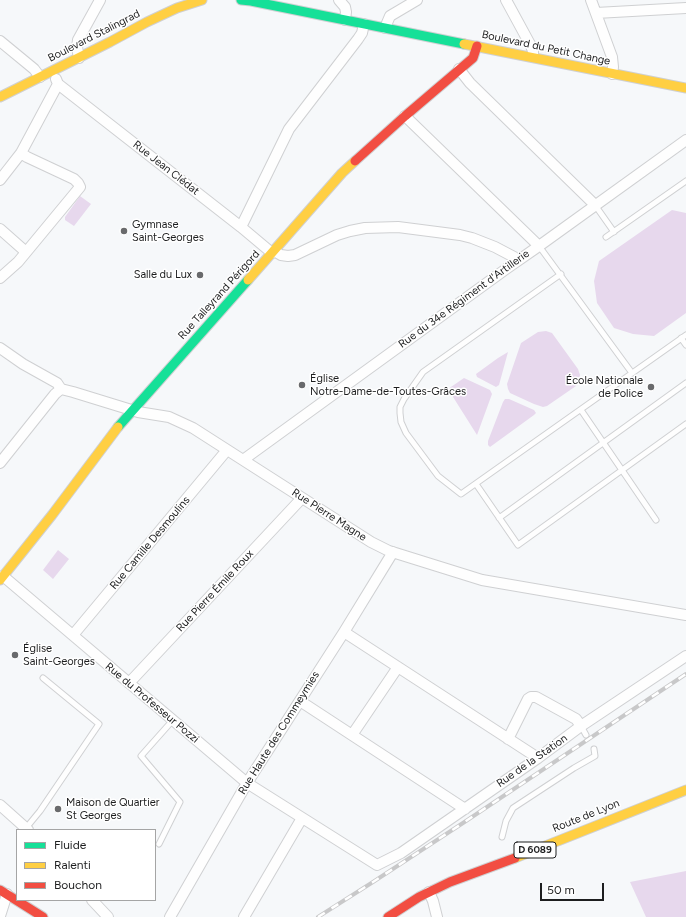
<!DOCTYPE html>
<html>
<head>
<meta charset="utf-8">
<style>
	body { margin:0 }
	#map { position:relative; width:686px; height:917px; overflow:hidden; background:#f6f8fa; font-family:Figtree,sans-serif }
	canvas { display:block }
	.legend { position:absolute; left:16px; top:829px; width:140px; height:72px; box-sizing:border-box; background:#fff; border:1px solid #a5a5a5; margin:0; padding:5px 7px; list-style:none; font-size:12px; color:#1d1e1f }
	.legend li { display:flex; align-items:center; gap:8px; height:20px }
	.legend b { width:20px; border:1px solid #a5a5a5 }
	.scale { position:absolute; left:540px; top:883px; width:64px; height:18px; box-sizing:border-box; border:2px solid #1d1e1f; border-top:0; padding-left:5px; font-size:12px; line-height:14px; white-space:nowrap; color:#1d1e1f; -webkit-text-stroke:3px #fff; paint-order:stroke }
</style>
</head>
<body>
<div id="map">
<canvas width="686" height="917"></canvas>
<ul class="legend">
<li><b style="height:5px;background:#16e098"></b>Fluide</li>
<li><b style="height:5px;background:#ffcf43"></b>Ralenti</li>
<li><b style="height:5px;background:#f24e42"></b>Bouchon</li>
</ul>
<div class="scale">50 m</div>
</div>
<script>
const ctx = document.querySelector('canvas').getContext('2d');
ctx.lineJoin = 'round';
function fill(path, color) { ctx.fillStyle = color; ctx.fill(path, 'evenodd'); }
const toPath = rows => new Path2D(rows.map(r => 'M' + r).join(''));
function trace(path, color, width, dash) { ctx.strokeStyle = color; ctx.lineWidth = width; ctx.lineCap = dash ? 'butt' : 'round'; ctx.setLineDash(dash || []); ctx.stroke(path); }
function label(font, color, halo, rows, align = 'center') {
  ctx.font = font + ' Figtree,sans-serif'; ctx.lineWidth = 3; ctx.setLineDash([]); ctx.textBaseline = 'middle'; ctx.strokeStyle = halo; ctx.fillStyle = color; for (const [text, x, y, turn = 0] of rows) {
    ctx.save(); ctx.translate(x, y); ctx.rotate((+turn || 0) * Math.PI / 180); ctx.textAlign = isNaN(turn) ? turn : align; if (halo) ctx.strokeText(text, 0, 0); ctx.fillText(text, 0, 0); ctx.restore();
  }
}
fill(toPath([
	[80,196,91,204,74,226,65,220,65,217],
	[672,210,686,213,686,313,654,336,633,334,614,328,597,303,594,281,599,261],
	[546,331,552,333,578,369,580,375,579,380,576,386,547,406,543,407,534,404,510,393,508,389,507,384,521,343,538,332],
	[508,352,499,385,496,387,477,377,476,374,498,358],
	[464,378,490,390,492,394,477,435,448,389],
	[505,399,509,399,534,410,536,413,534,415,490,447,488,445,488,441,503,402],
	[58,550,69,559,53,579,43,570],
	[686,871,686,917,646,917,630,882]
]), '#e7d8ed');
const lane = toPath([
	[595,205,614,232],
	[606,237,686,181],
	[539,246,632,373],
	[561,274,423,372,404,399,400,407,400,413,401,422,406,433,438,476,461,494,686,335],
	[681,338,686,345],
	[581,410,656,520],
	[476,484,518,545,686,424],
	[499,518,686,383],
	[581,726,586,735],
	[26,828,40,811,99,724,43,678],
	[502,837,506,821,513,808,574,768,595,756,594,749],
	[159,844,180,802,141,756,173,720]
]);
const street = toPath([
	[339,0,345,7,346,12,345,20],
	[506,0,531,46,533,51,533,57],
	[591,0,612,57,613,67,612,74],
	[596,13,686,8],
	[385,28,387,23,390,16,417,0],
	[0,41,34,69,40,77],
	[79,58,77,47,78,40,100,0],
	[459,69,470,83,595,205],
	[58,84,241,227,272,253],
	[405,116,539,246],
	[0,180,21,153,58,84,56,79],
	[241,227,289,129,358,39,362,33,364,24],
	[0,229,26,252],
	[274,251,281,255,288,256,295,255,337,235,350,231,365,228,398,227,460,235,472,238,495,247,514,257,517,261],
	[0,278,18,262,80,187,78,183,74,179,27,157,21,153],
	[0,348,23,364,57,383,61,389],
	[61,389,73,392,138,412,169,417,193,428,371,542,389,551,482,580,686,615],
	[243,460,506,269,539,246,686,140],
	[0,463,55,394,61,389],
	[3,576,247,783,377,865,401,853,538,758,581,726,686,656],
	[344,632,538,758],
	[73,635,227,450],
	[129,683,302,498],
	[300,701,465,809],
	[352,735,398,667],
	[508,739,528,699,531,697,536,697,576,719,581,726],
	[0,805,28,830],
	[429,892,433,901,437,917],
	[92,900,108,917],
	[0,916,7,894],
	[170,917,247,783,344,632,393,552],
	[244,917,302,818]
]);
const fast = toPath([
	[241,0,251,1,464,44],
	[118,427,248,280]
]);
const slow = toPath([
	[464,44,686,88],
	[0,97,110,42,147,22,177,8,202,0],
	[248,280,342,173,355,161],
	[0,580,52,515,118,427],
	[515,858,686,790]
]);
const jam = toPath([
	[355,161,405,116,473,58,477,46],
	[0,890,43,917],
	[388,917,419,897,450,882,515,858]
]);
trace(lane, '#cfd0d2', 7);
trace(street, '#cfd0d2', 12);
trace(fast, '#cfd0d2', 11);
trace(slow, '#cfd0d2', 11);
trace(jam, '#cfd0d2', 11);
trace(lane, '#fefefe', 5);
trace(street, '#fefefe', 10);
trace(fast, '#16e098', 9);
trace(slow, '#ffcf43', 9);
trace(jam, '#f24e42', 9);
const rail = toPath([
	[318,917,373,882,466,821,686,674]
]);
trace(rail, '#c8c8c9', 4);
trace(rail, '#fff', 2.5, [8]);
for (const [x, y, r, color] of [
	[124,231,4,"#696a6c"],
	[200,275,4,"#696a6c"],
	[302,385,4,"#696a6c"],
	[651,387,4,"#696a6c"],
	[15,655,4,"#696a6c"],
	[58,809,4,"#696a6c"]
]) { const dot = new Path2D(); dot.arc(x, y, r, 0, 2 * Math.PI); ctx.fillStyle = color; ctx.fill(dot); trace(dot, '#fff', 1.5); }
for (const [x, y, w] of [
	[535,850,42]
]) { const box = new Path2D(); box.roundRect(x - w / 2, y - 8, w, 16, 3); ctx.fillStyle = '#fff'; ctx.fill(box); trace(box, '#1d1e1f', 1); }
label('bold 10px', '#1d1e1f', null, [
	["D 6089",535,850]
]);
label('11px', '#1d1e1f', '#fff', [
	["Boulevard Stalingrad",94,36,-27],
	["Boulevard du Petit Change",546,48,12],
	["Rue Jean Clédat",166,168,38],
	["Rue Talleyrand Périgord",219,295,-48],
	["Rue du 34e Régiment d'Artillerie",464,299,-36],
	["Rue Pierre Magne",329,515,33],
	["Rue Camille Desmoulins",150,543,-50],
	["Rue Pierre Émile Roux",215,591,-47],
	["Rue du Professeur Pozzi",152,703,40],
	["Rue Haute des Commeymies",279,733,-58],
	["Rue de la Station",532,761,-35],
	["Route de Lyon",586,816,-22]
]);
label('11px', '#1d1e1f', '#fff', [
	["Gymnase",132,225],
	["Saint-Georges",132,238],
	["Salle du Lux",192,275,"right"],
	["Église",310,379],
	["Notre-Dame-de-Toutes-Grâces",310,392],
	["École Nationale",643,381,"right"],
	["de Police",643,394,"right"],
	["Église",23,649],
	["Saint-Georges",23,662],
	["Maison de Quartier",66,803],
	["St Georges",66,816]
], 'left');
</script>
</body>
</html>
